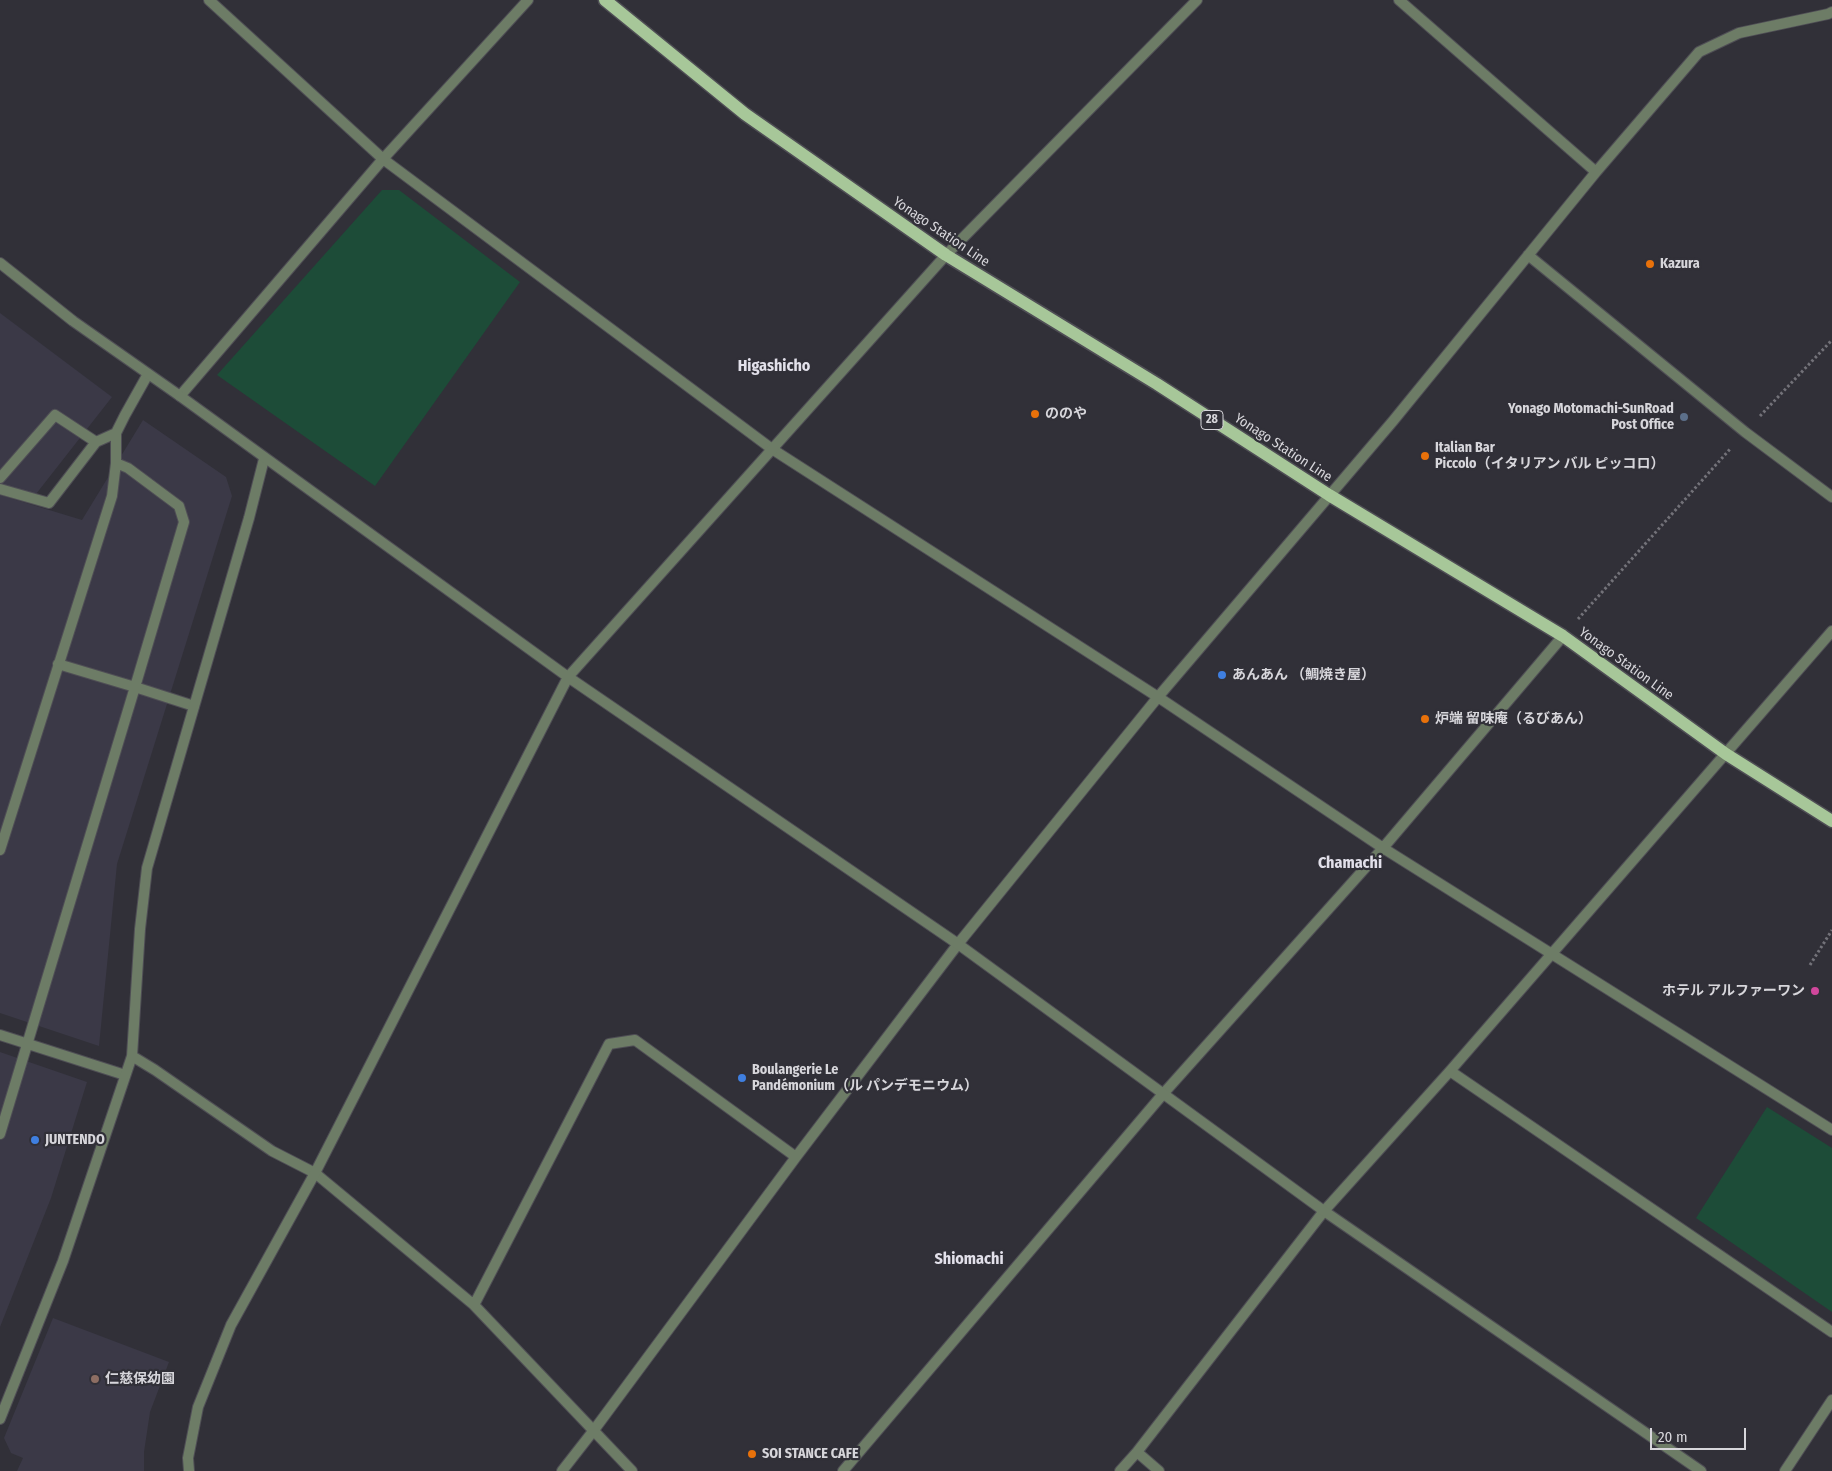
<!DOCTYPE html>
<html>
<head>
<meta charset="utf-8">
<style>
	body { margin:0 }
	#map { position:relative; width:1832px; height:1471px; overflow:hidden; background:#313038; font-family:"Fira Sans Condensed",sans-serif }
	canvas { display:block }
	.scale { position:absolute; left:1650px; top:1428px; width:96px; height:22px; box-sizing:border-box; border:2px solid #d7d6db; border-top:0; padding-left:6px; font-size:15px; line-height:18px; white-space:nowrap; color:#d7d6db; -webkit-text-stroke:4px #313038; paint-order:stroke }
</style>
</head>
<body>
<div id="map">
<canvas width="1832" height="1471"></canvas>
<div class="scale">20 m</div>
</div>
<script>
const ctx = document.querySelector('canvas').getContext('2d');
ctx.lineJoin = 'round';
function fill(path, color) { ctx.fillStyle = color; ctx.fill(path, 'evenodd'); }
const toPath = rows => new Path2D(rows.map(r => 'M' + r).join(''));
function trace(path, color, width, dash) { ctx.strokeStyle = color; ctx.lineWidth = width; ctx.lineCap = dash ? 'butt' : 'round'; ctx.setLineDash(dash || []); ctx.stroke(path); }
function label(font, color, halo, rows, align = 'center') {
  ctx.font = font + ' "Fira Sans Condensed","Noto Sans JP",sans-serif'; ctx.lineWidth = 4.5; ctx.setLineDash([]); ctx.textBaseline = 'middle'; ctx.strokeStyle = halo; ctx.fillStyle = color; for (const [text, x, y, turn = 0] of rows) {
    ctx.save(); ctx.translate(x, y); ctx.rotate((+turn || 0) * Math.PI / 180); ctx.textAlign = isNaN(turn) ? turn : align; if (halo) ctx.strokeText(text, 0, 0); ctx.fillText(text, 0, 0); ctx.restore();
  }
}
fill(toPath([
	[0,313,112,397,29,503,0,493],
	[143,420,226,477,232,496,117,864,99,1046,0,1013,0,495,82,520],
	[0,1052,87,1082,51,1198,0,1327],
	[53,1318,169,1362,150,1412,144,1452,144,1471,17,1471,23,1458,11,1453,4,1438]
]), '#3b3947');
fill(toPath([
	[382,190,399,190,520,282,375,486,217,375],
	[1767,1107,1832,1148,1832,1312,1696,1218]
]), '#1d4c38');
const service = toPath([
	[0,478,55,415,96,442],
	[0,489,49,503,96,442,116,433,125,415,148,374],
	[58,664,135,687,184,522,179,506,128,468,116,463],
	[0,850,112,496,116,463,116,433],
	[0,1035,125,1075],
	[0,1134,135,687,194,706]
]);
const minor = toPath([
	[209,0,383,159,772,449,1158,697,1383,848,1832,1130],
	[1399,0,1596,172],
	[1528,255,1745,432,1832,497],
	[180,396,383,159,528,0],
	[132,1056,155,1070,272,1151,315,1173,474,1305,632,1471],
	[1450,1071,1832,1332],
	[1163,1094,1383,848,1563,636],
	[474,1305,609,1044,635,1040,796,1157],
	[0,1419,63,1261,132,1056,140,929,147,868,249,518,264,459],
	[1137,1452,1159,1471],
	[562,1471,594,1430,796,1157,958,944,1158,697,1393,421,1596,172,1699,52,1739,33,1828,14,1832,12],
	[1120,1471,1137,1452,1324,1211,1450,1071,1832,631],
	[1785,1471,1832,1400]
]);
const tertiary = toPath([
	[0,263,73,321,180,396,568,677,958,944,1324,1211,1701,1471],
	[189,1471,188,1458,198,1407,231,1325,315,1173,568,677,946,255,1197,0],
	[843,1471,1163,1094]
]);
const primary = toPath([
	[605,0,745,114,946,255,1157,384,1329,495,1563,636,1726,754,1832,821]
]);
trace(service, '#4f4e55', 12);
trace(minor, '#4f4e55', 12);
trace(tertiary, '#4f4e55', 12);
trace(primary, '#4f4e55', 15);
trace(toPath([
	[1760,416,1832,340],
	[1578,619,1731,448],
	[1810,965,1832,930]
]), '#737279', 3, [2.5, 2.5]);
trace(service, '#6d7c66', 10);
trace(minor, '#6d7c66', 10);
trace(tertiary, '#6d7c66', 10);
trace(primary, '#a7c799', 12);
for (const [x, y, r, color] of [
	[1650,264,5,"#e8710a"],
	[1035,414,5,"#e8710a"],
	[1684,417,5,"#5c6f8a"],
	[1425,456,5,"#e8710a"],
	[1222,675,5,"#3f7fe0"],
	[1425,719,5,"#e8710a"],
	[1815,991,5,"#d1479c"],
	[742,1078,5,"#3f7fe0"],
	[35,1140,5,"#3f7fe0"],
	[95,1379,5,"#8d6e63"],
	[752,1454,5,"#e8710a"]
]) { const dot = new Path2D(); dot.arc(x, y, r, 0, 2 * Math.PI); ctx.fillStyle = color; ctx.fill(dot); trace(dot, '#313038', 2); }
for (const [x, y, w] of [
	[1212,420,22]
]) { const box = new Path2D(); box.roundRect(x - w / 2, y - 9.5, w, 19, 4); ctx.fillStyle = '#313038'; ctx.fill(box); trace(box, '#d7d6db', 1); }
label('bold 12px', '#d7d6db', null, [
	["28",1212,420]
]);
label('14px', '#d7d6db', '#313038', [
	["Yonago Station Line",941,232,34],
	["Yonago Station Line",1283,448,33],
	["Yonago Station Line",1626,664,36]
]);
label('bold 14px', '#d7d6db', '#313038', [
	["Kazura",1660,264],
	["Yonago Motomachi-SunRoad",1674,409,"right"],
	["Post Office",1674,425,"right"],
	["ののや",1045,414],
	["Italian Bar",1435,448],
	["Piccolo（イタリアン バル ピッコロ）",1435,464],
	["あんあん （鯛焼き屋）",1232,675],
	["炉端 留味庵（るびあん）",1435,719],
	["ホテル アルファーワン",1805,991,"right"],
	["Boulangerie Le",752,1070],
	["Pandémonium（ル パンデモニウム）",752,1086],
	["JUNTENDO",45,1140],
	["仁慈保幼園",105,1379],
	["SOI STANCE CAFE",762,1454]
], 'left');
label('bold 16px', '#e2e0ea', '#313038', [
	["Higashicho",774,367],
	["Chamachi",1350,864],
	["Shiomachi",969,1260]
]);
</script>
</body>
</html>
